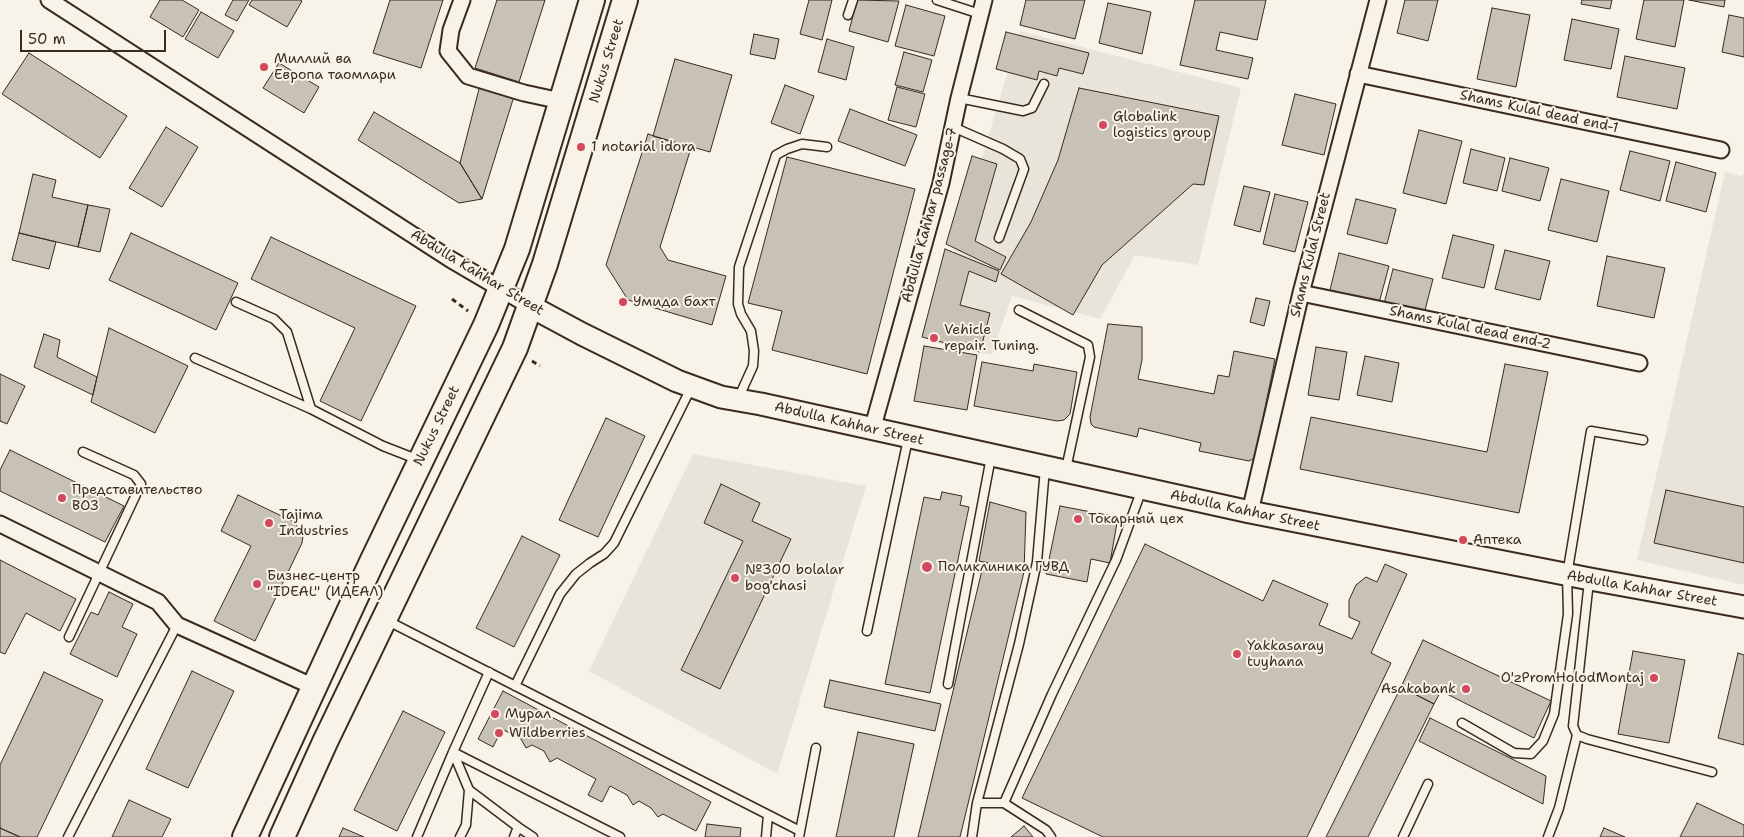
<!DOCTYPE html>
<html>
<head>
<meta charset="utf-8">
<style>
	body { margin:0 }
	#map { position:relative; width:1744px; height:837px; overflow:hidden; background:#f7f3e8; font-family:"Shantell Sans",sans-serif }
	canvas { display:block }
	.scale { position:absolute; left:20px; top:30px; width:146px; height:22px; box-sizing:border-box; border:2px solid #3b2a1e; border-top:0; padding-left:6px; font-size:15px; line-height:18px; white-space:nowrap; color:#3b2a1e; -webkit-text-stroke:4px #f7f3e8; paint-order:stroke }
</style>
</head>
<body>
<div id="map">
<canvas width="1744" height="837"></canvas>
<div class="scale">50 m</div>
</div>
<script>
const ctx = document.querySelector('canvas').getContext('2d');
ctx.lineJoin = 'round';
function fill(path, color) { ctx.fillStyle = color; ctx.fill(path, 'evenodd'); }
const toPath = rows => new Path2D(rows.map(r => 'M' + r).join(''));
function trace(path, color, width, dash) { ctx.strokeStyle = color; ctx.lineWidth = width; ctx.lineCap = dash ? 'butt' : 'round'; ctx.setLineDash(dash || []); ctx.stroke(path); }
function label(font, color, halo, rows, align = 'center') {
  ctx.font = font + ' "Shantell Sans",sans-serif'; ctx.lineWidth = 4; ctx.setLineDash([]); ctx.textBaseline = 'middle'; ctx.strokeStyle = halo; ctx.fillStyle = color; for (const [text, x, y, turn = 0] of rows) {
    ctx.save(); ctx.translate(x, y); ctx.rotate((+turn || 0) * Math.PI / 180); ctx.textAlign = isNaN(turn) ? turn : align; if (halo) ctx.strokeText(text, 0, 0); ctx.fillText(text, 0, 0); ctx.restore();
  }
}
fill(toPath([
	[1020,31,1241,88,1198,265,1135,255,1100,319,1012,296,992,355,927,341],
	[1725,172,1741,176,1744,174,1744,585,1637,560],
	[693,454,866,486,777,774,589,671]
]), '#e9e4d9');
const building = toPath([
	[160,0,182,0,199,10,183,37,150,17,160,0],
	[233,0,249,0,237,21,225,15,233,0],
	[252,0,300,0,302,1,287,27,249,5,252,0],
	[390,0,443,0,421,68,373,53,390,0],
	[497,0,545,0,519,82,475,68,497,0],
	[809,0,832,0,822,40,800,34,809,0],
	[857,0,899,1,888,42,849,31,857,0],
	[1026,0,1085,0,1075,39,1020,25,1026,0],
	[1195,0,1266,0,1257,40,1220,32,1216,50,1253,58,1248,79,1180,65,1195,0],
	[1405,0,1438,0,1428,41,1397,33,1405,0],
	[1582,0,1612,0,1610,9,1581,4,1582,0],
	[1644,0,1684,0,1675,47,1636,39,1644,0],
	[1689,0,1725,0,1724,7,1689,0],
	[1108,3,1151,12,1142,54,1099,43,1108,3],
	[906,5,945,16,934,56,895,46,906,5],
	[1492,8,1530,15,1516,87,1477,79,1492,8],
	[201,12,234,31,218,58,185,39,201,12],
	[1729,15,1744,18,1744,57,1722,52,1729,15],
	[1572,19,1619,29,1611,69,1564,60,1572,19],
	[1006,32,1089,53,1083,74,1059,68,1057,76,1039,71,1037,80,996,69,1006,32],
	[754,34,779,39,775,59,750,54,754,34],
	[827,39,854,47,846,80,818,72,827,39],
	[904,52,932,60,923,92,895,85,904,52],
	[29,53,127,116,100,158,2,94,29,53],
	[1625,56,1685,68,1677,109,1617,97,1625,56],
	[675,59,732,75,710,152,653,136,675,59],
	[279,63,319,87,304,113,263,88,279,63],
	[480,85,515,93,482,199,460,163,480,85],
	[785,85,814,96,800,134,771,123,785,85],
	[897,87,925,94,916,127,888,120,897,87],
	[1079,88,1219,116,1204,185,1193,184,1102,265,1073,315,1001,274,1031,222,1058,160,1079,88],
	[1295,94,1336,104,1324,155,1282,145,1295,94],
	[850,109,917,135,905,166,838,141,850,109],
	[374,112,460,163,482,199,459,203,358,140,374,112],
	[166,127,198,147,162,207,129,188,166,127],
	[1419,130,1462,141,1446,204,1403,193,1419,130],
	[648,134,691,148,660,247,668,260,726,276,712,325,628,300,606,265,648,134],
	[1471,149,1505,158,1497,191,1463,183,1471,149],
	[1630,151,1670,161,1660,201,1620,190,1630,151],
	[972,156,997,164,975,241,1006,257,1000,270,946,244,972,156],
	[787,157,915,189,867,374,772,350,782,311,748,303,787,157],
	[1510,158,1549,168,1540,201,1502,191,1510,158],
	[1676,162,1716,173,1706,212,1666,201,1676,162],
	[33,174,56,180,52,197,88,205,78,247,19,233,33,174],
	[1561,179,1609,191,1597,242,1548,230,1561,179],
	[1244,186,1270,192,1260,232,1234,225,1244,186],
	[1275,194,1308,202,1295,252,1263,244,1275,194],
	[1356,199,1396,209,1387,244,1347,234,1356,199],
	[88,205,110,209,100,252,78,247,88,205],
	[19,233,56,242,49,269,12,260,19,233],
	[131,233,238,283,216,330,109,280,131,233],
	[1453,235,1494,245,1484,288,1442,278,1453,235],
	[271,237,416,306,361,421,320,401,355,328,251,279,271,237],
	[945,249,999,271,996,282,969,271,960,305,990,313,980,352,922,337,945,249],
	[1505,250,1550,261,1540,300,1495,289,1505,250],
	[1339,253,1389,266,1379,303,1330,290,1339,253],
	[1607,256,1665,268,1654,318,1597,306,1607,256],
	[1393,269,1433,279,1424,314,1384,304,1393,269],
	[1256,298,1270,301,1264,326,1250,322,1256,298],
	[1108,324,1142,327,1142,360,1138,379,1214,394,1218,375,1229,377,1234,351,1275,359,1255,458,1249,461,1199,451,1201,443,1139,428,1137,437,1094,427,1091,424,1090,417,1108,324],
	[109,328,188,366,155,433,91,402,109,328],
	[44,334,60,340,57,357,97,377,93,395,34,367,44,334],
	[924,346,977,355,967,410,914,401,924,346],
	[1316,347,1347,352,1339,400,1308,395,1316,347],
	[1365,356,1399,363,1392,402,1357,395,1365,356],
	[982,362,1033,371,1034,364,1077,372,1070,414,1064,420,1057,421,974,406,982,362],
	[1505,364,1548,372,1519,513,1300,469,1311,417,1487,452,1505,364],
	[0,374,25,386,7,424,0,421,0,374],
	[606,418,645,436,598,537,559,520,606,418],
	[10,450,124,506,105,542,0,491,0,470,10,450],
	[721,484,760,503,752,521,791,539,720,689,681,670,743,541,704,523,721,484],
	[1666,490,1744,507,1744,563,1654,543,1666,490],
	[942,492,962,496,960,505,969,507,930,693,885,684,924,497,940,500,942,492],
	[238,495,292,521,301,530,303,536,302,543,255,641,214,621,251,546,221,531,238,495],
	[990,502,1026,512,1024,572,979,561,990,502],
	[1060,506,1118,517,1110,563,1091,559,1087,582,1046,574,1060,506],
	[522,536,560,555,514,647,476,628,522,536],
	[1145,544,1263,601,1273,580,1328,604,1319,625,1352,639,1360,622,1349,617,1349,600,1356,585,1366,577,1377,582,1385,564,1407,574,1371,653,1391,663,1307,837,1103,837,1022,798,1145,544],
	[0,560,76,599,60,631,26,613,5,654,0,652,0,560],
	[984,562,1024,572,960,837,918,837,984,562],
	[109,592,133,604,122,627,137,634,117,677,70,654,91,612,98,615,109,592],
	[1423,640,1551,701,1534,738,1441,691,1434,704,1401,687,1423,640],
	[1633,651,1685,660,1669,743,1618,734,1633,651],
	[1738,653,1744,655,1744,745,1718,738,1738,653],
	[192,671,234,691,188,788,146,769,192,671],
	[44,672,103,700,37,837,20,837,0,828,0,765,44,672],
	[830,680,941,704,935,731,824,707,830,680],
	[1401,687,1434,704,1368,837,1326,837,1401,687],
	[503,691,711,802,696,831,663,814,658,817,651,808,639,801,633,805,627,795,610,786,602,802,588,795,596,779,557,758,550,762,544,751,532,745,526,748,521,739,502,729,493,747,478,739,503,691],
	[403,711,445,732,397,831,354,810,403,711],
	[1430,718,1546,776,1543,804,1419,741,1430,718],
	[858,732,914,744,894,837,836,837,858,732],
	[129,800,171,819,162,837,112,837,129,800],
	[1697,803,1744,825,1744,837,1680,837,1697,803],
	[707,824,741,828,740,837,705,837,707,824],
	[1024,826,1033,837,1011,837,1024,826],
	[0,828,20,837,0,837,0,828],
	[343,828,364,837,339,837,343,828],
	[1604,828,1625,837,1600,837,1604,828]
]);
fill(building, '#c8c1b6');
trace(building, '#3b2a1e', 1);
const lane = toPath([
	[937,0,980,14],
	[848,15,853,0],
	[959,98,1023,111,1032,108,1044,84],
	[953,127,1003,149,1020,159,1024,169,999,238],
	[236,302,274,319,287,332,311,409,383,446,419,460],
	[1019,310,1088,345,1090,357,1066,469],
	[195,358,311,409],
	[738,399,753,366,754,351,751,331,741,314,738,304,739,267,776,155,787,149,802,144,827,147],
	[1589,581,1573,726,1577,735,1587,739,1712,772],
	[388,621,800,831],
	[867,631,908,439],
	[69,637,141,484,134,475,83,452],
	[489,672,453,752,620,837],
	[948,684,991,457],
	[515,686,560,594,576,574,590,563,604,554,614,543,691,388],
	[1462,723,1514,753,1531,754,1543,741,1554,714,1568,614,1567,575,1591,431,1643,440],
	[453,752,469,790,466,825,460,837],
	[469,790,518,827,514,837],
	[1004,803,977,803,1019,644,1037,562,1045,468],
	[518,827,533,837],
	[68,837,177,625],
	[417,837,453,752],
	[766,837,768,815],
	[799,837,816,748],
	[972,837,977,803],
	[1051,837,1046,830,1004,803,1052,694,1116,560,1142,489],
	[1403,837,1428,784],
	[1548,837,1559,808,1577,735]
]);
const street = toPath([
	[49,0,450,259,530,306],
	[462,0,451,30,448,51,468,76,524,93,561,101],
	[1358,74,1721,150],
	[1301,293,1639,363],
	[872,430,941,183,959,98,984,0],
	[1250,512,1301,293,1378,0],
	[0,524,158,602,177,625,314,687]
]);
const secondary = toPath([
	[530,306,582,334,677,381,721,397,761,404,1250,512,1590,579,1744,607]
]);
const primary = toPath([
	[245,837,371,564,486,325,517,249,592,0],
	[282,837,325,742,515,348,545,264,625,0]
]);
trace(lane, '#3b2a1e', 11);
trace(street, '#3b2a1e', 19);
trace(secondary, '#3b2a1e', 25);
trace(primary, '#3b2a1e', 28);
trace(toPath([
	[452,299,468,311],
	[532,361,540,366]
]), '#3b2a1e', 3, [5, 4]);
trace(lane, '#f7f3e8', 8);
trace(street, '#f7f3e8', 15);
trace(secondary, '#f7f3e8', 21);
trace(primary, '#f7f3e8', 24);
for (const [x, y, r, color] of [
	[264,67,5,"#d1495b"],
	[1103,125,5,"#d1495b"],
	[581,147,5,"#d1495b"],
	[623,302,5,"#d1495b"],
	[934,338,5,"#d1495b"],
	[62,498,5,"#d1495b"],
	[1078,519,5,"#d1495b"],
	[269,523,5,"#d1495b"],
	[1463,540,5,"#d1495b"],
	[927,567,6,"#d1495b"],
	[735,578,5,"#d1495b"],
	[257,584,5,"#d1495b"],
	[1237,654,5,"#d1495b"],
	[1654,678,5,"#d1495b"],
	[1466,689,5,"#d1495b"],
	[495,714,5,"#d1495b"],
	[499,733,5,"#d1495b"]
]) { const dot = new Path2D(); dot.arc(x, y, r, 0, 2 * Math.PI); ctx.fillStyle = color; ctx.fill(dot); trace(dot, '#f7f3e8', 2); }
label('14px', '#3b2a1e', '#f7f3e8', [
	["Миллий ва",274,59],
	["Европа таомлари",274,75],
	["Globalink",1113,117],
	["logistics group",1113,133],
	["1 notarial idora",591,147],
	["Умида бахт",633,302],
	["Vehicle",944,330],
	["repair. Tuning.",944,346],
	["Представительство",72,490],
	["ВОЗ",72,506],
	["Tajima",279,515],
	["Industries",279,531],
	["Токарный цех",1088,519],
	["Аптека",1473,540],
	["Поликлиника ГУВД",938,567],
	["№300 bolalar",745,570],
	["bog'chasi",745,586],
	["Бизнес-центр",267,576],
	["\"IDEAL\" (ИДЕАЛ)",267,592],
	["Yakkasaray",1247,646],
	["tuyhana",1247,662],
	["O'zPromHolodMontaj",1644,678,"right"],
	["Asakabank",1456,689,"right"],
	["Мурал",505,714],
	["Wildberries",509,733]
], 'left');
label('14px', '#3b2a1e', '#f7f3e8', [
	["Nukus Street",607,61,-73],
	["Shams Kulal dead end-1",1539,112,12],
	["Abdulla Kahhar passage-7",930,215,-75],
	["Shams Kulal Street",1311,255,-76],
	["Abdulla Kahhar Street",477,273,31],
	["Shams Kulal dead end-2",1470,328,12],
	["Abdulla Kahhar Street",849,424,13],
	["Nukus Street",437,426,-64],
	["Abdulla Kahhar Street",1245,511,12],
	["Abdulla Kahhar Street",1642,589,10]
]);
</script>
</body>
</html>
